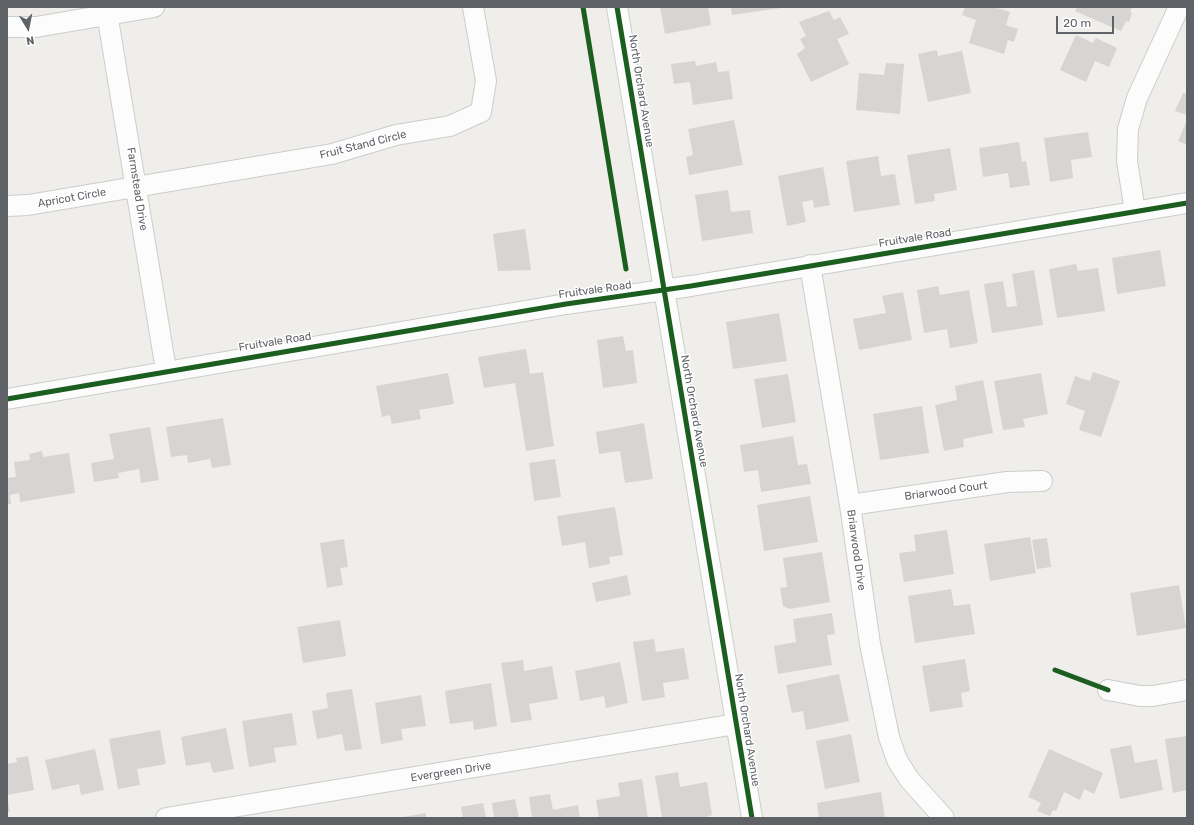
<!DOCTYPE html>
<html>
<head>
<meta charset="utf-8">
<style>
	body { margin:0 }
	#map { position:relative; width:1194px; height:825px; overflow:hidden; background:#efeeea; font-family:Rubik,sans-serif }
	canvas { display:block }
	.frame { position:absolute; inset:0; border:8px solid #5f6368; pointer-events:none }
	.north { position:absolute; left:8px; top:8px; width:40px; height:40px; -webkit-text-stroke:3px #fff; paint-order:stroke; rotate:170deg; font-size:11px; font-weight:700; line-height:16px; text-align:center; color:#5f6368 }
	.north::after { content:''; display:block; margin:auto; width:14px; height:18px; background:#5f6368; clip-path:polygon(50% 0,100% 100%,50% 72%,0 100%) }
	.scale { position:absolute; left:1056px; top:16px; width:58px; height:18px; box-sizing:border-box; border:2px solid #5f6368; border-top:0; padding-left:5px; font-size:12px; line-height:14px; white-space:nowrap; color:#5f6368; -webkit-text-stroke:3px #fff; paint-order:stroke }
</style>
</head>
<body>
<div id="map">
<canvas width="1194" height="825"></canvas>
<div class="frame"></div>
<div class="north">N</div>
<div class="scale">20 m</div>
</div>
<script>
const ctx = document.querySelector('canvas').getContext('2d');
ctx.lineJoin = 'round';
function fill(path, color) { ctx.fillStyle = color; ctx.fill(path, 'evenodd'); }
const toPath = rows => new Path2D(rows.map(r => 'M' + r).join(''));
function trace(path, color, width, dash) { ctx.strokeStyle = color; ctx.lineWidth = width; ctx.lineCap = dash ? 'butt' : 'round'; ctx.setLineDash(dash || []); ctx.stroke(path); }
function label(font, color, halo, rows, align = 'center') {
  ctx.font = font + ' Rubik,sans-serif'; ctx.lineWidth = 3; ctx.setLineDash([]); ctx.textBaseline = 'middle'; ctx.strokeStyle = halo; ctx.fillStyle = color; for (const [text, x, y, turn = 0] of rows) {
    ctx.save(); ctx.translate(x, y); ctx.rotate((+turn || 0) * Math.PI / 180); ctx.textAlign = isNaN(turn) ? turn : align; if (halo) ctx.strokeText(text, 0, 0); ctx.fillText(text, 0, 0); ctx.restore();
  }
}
fill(toPath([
	[660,7,708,7,711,25,665,34],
	[731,7,781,7,781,8,732,15],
	[965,7,993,7,1010,12,1006,25,1018,29,1014,42,1008,40,1004,54,969,43,976,20,962,15],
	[1077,7,1132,7,1130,12,1132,13,1129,22,1126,21,1121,31,1075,11],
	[829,11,834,20,840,17,849,34,837,39,849,64,811,82,797,54,805,48,800,39,806,36,799,22],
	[1076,35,1093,43,1096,38,1117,48,1109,67,1095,61,1086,82,1060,70],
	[937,50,938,56,962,51,971,93,928,102,918,54],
	[695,61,696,66,716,62,718,72,729,71,733,99,693,105,690,82,674,84,671,64],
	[886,63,904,64,900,114,856,110,859,73,884,75],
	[1183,93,1187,94,1187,115,1175,111],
	[734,120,743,165,689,175,686,157,693,155,688,129],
	[1187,120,1187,145,1178,141],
	[1088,132,1092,157,1071,160,1073,178,1050,182,1044,138],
	[1019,142,1022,162,1026,161,1030,185,1010,188,1008,173,983,177,979,148],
	[950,148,957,190,934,194,935,201,915,204,907,155],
	[878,156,881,176,895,174,900,205,854,212,846,161],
	[823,167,830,205,814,208,813,200,802,202,806,222,787,226,778,176],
	[728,190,731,212,750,210,753,233,702,241,695,195],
	[525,229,531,270,498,271,493,234],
	[1160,250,1166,286,1117,294,1112,258],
	[1076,264,1078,271,1098,268,1105,311,1057,318,1049,269],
	[1034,270,1043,325,992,333,984,284,1003,281,1007,307,1017,306,1012,274],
	[938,286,940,295,969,290,978,343,950,348,947,329,924,333,917,290],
	[903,292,912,340,859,350,853,319,886,313,882,296],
	[779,313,787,361,733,369,726,322],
	[623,336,626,351,633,350,637,383,603,388,597,340],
	[526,349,530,374,543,372,554,446,526,451,515,383,484,388,478,357],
	[1093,372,1120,381,1101,437,1079,430,1085,411,1066,404,1075,376,1090,381],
	[448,373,454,404,419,410,421,419,392,424,390,415,382,417,376,386],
	[1041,373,1048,414,1023,419,1025,427,1003,430,994,381],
	[788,374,796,422,762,428,754,379],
	[983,380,993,433,963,439,964,447,944,451,935,405,957,400,955,386],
	[922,406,929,453,880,460,873,414],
	[223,418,231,465,212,468,210,459,188,463,187,455,171,457,166,427],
	[644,423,653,479,625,483,620,451,599,454,596,432],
	[150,427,159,480,141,483,139,469,118,473,119,478,94,482,91,463,114,459,109,434],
	[793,436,798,465,807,464,811,484,761,492,758,470,744,472,740,445],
	[42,451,43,457,69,453,75,493,20,502,19,493,10,495,11,504,7,504,7,478,16,477,14,462,30,460,29,454],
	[555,459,561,497,534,501,529,463],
	[810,496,818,542,764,551,757,505],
	[615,507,623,555,609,557,610,564,589,568,585,542,562,546,557,516],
	[947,530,954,574,904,582,899,553,916,551,914,535],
	[1030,537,1036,573,990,581,984,544],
	[1047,538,1051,567,1037,569,1032,540],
	[344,539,348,567,340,568,343,585,327,588,320,543],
	[822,552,830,602,790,609,783,606,780,588,787,587,783,558],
	[627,575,631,595,596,602,592,583],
	[1179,585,1186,628,1137,636,1130,593],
	[951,589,954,606,970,604,975,634,915,643,908,596],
	[832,613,835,634,827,635,832,665,778,674,774,646,796,642,793,619],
	[340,620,346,656,303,663,297,627],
	[654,639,656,652,684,648,689,679,663,683,665,697,642,701,633,642],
	[965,659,970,691,961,693,963,707,930,712,922,666],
	[523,660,524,671,552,666,558,699,529,704,532,720,511,723,501,663],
	[620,662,628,703,606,708,604,696,580,701,575,671],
	[839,674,849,721,806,730,803,711,792,713,786,685],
	[491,683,497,726,474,730,473,721,450,724,445,691],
	[352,689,362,749,345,751,342,734,317,739,312,711,328,708,326,693],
	[421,695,426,726,401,729,403,740,381,744,375,703],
	[292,713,297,745,274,748,276,762,249,767,242,721],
	[226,728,234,769,213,773,210,762,186,766,181,737],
	[160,730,166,764,137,769,140,785,118,789,109,739],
	[851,734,860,782,825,789,816,741],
	[1187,736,1187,790,1173,793,1165,739],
	[1131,745,1135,763,1157,759,1163,790,1120,799,1110,749],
	[95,749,104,790,81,795,79,784,52,790,45,760],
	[1049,749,1103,773,1094,794,1084,789,1080,800,1064,792,1056,811,1053,810,1050,816,1037,811,1041,803,1028,797],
	[28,756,34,790,7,795,7,764,17,762,16,758],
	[678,772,680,787,707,782,712,815,702,818,662,818,655,776],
	[642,779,648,818,599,818,596,800,620,796,618,783],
	[881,792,885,818,819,818,817,803],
	[550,794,553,810,578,805,580,818,532,818,529,797],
	[7,797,10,812,7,812],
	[515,799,519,818,491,818,494,817,492,803],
	[483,803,486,818,463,818,461,807],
	[426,813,426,818,403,818,403,817]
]), '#d6d5d3');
const minor = toPath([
	[106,7,166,370],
	[617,7,752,818],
	[7,27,36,27,154,7],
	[7,206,28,205,332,154,396,135,450,126,481,112,486,81,473,7],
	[1135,211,1127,161,1128,129,1137,98,1179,7],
	[810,265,850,505,870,644,889,737,897,760,909,779,944,818],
	[7,399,566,304,691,286,1187,203],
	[850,505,1007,482,1042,481],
	[1108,690,1140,696,1153,696,1187,690],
	[166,818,736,724]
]);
trace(minor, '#cbcccc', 22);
trace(minor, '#fdfcfc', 20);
trace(toPath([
	[583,7,626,269],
	[617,7,752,818],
	[7,399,566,304,691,286,1187,203],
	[1055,670,1108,690]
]), '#1b5e20', 5);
label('11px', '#5f6368', '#fff', [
	["North Orchard Avenue",641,91,81],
	["Fruit Stand Circle",363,145,-14],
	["Farmstead Drive",137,189,81],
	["Apricot Circle",72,198,-10],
	["Fruitvale Road",915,238,-9],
	["Fruitvale Road",595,290,-8],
	["Fruitvale Road",275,342,-9],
	["North Orchard Avenue",694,411,80],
	["Briarwood Court",946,491,-8],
	["Briarwood Drive",856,550,82],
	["North Orchard Avenue",747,730,81],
	["Evergreen Drive",451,772,-9]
]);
</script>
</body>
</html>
